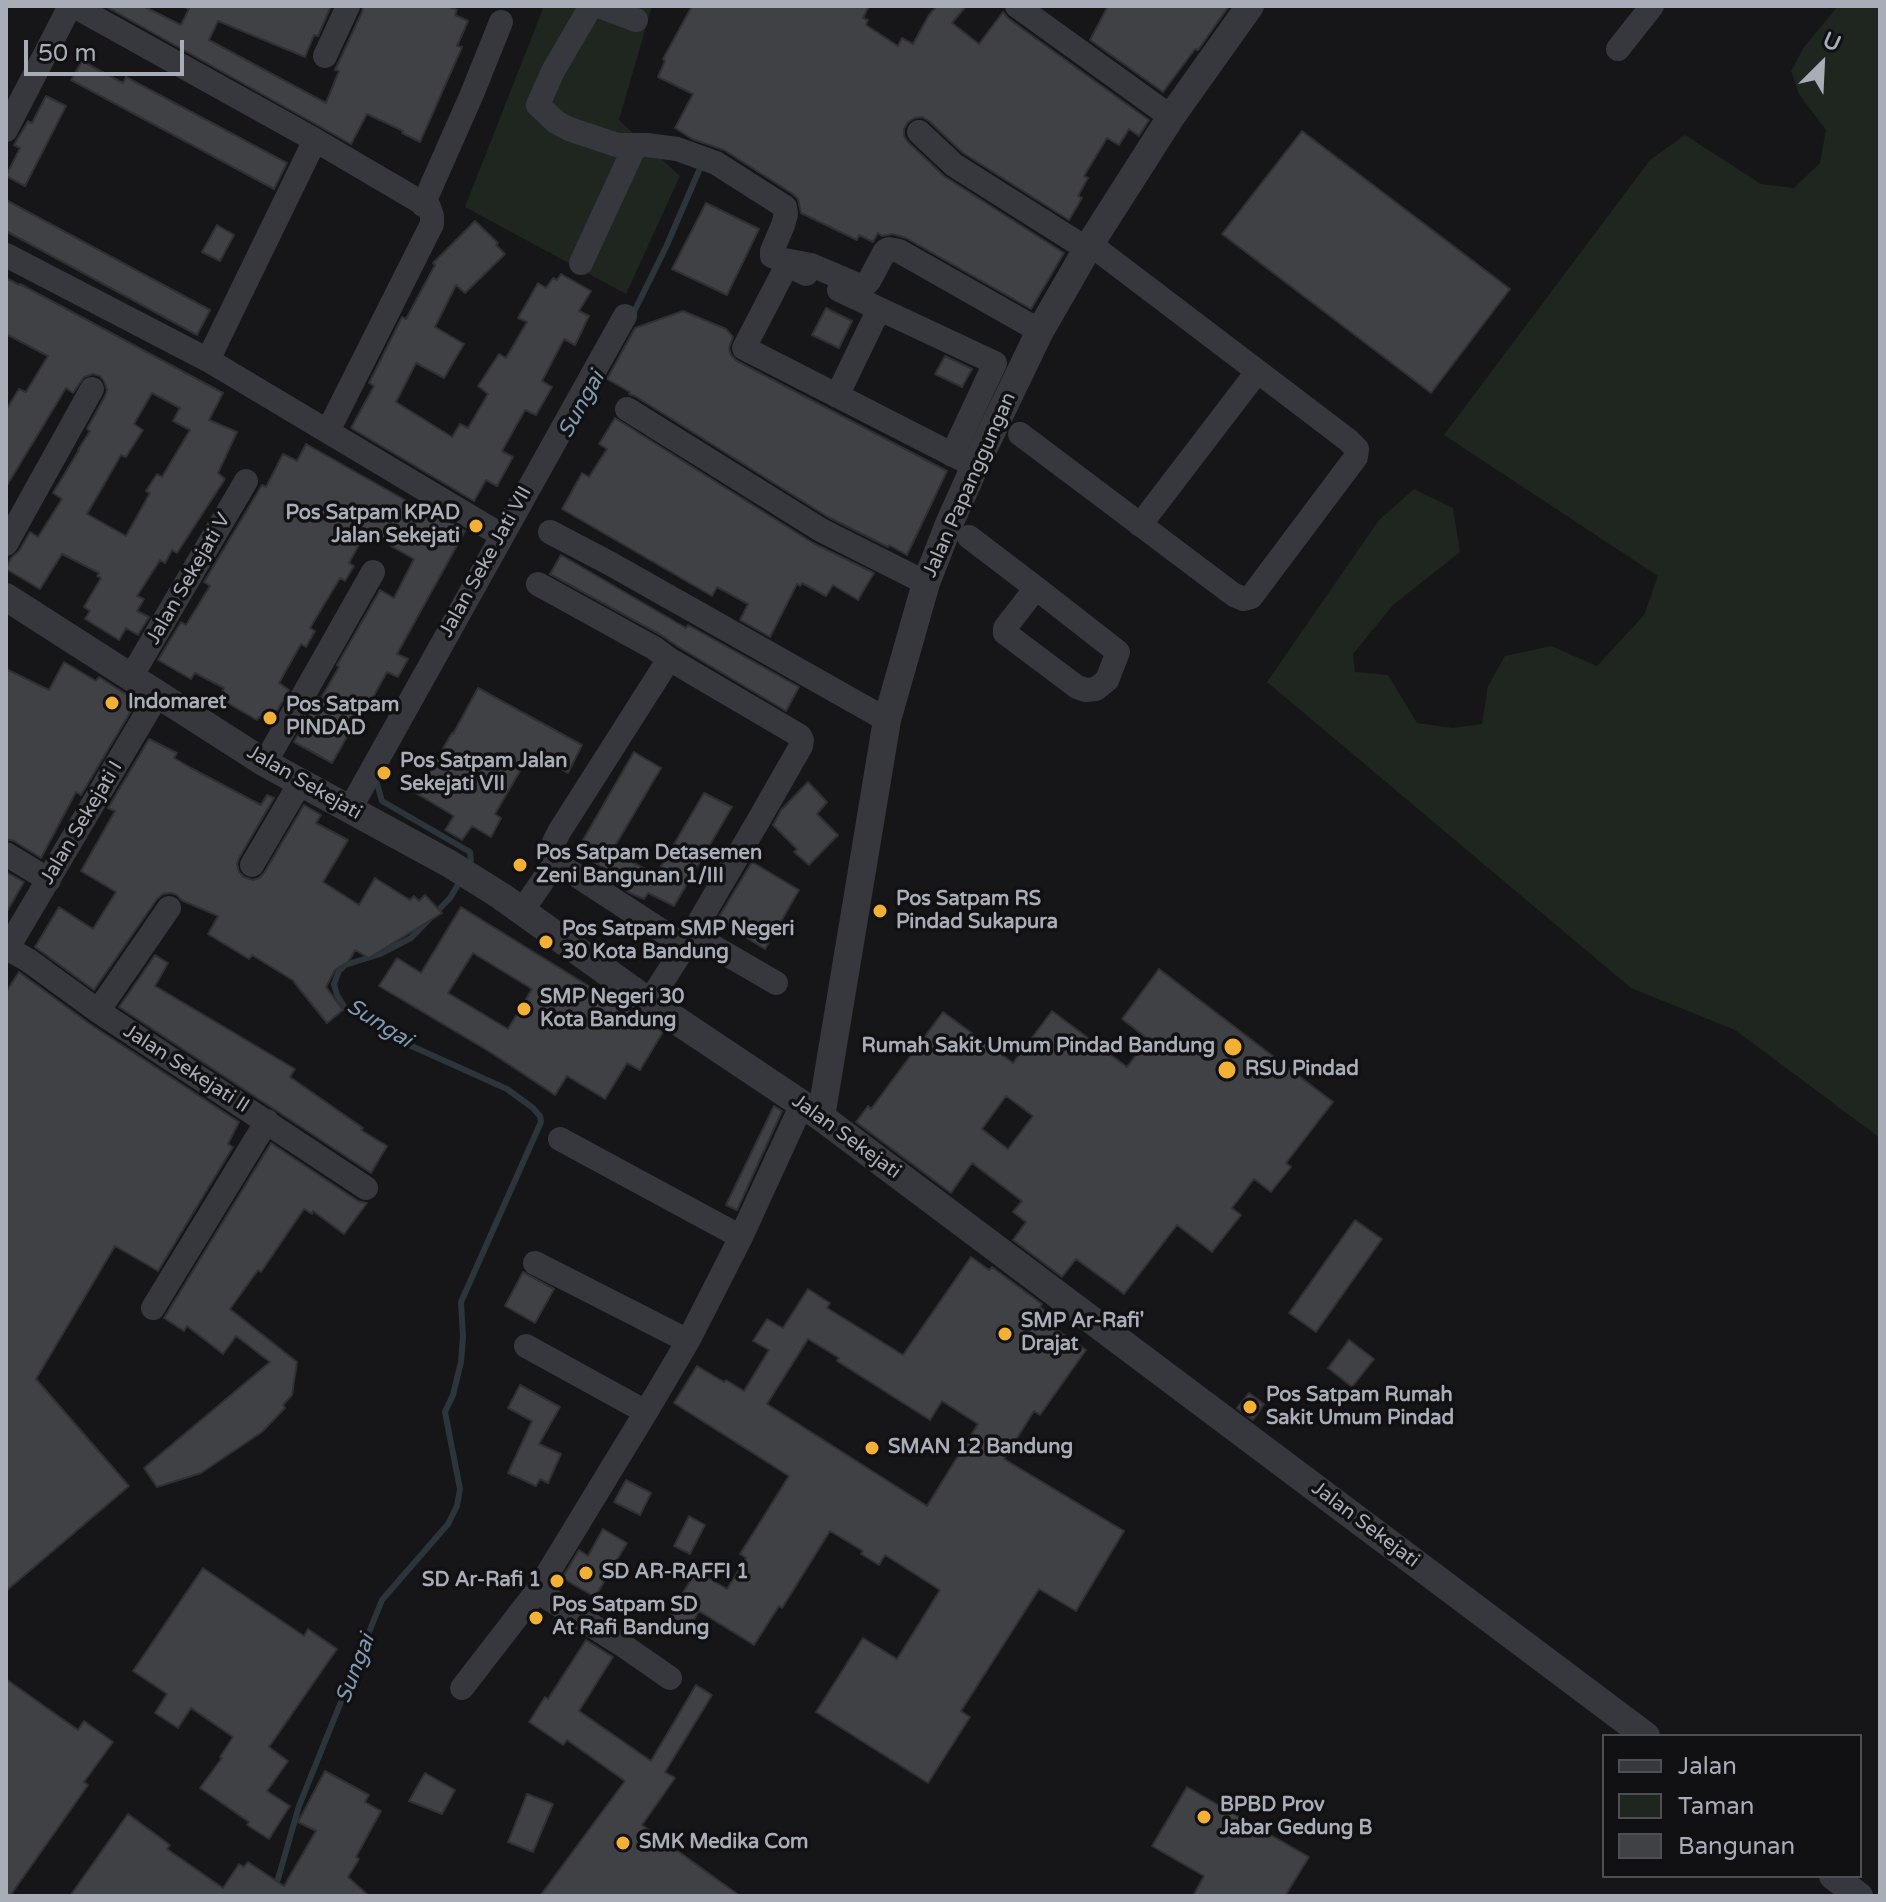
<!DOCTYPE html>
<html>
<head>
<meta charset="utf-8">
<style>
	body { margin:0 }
	#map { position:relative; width:1886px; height:1902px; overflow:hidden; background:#161618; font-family:"Varela Round",sans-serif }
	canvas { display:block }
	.frame { position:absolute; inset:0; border:8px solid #a8adb8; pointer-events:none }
	.legend { position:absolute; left:1602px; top:1734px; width:260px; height:144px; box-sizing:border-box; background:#111113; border:2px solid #4d4f55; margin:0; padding:10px 14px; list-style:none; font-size:24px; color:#a8adb8 }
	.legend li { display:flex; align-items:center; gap:16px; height:40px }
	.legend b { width:40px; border:2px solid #4d4f55 }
	.north { position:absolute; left:1782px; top:24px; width:80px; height:80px; -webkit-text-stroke:6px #111113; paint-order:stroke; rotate:24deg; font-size:22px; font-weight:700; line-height:32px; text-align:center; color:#a8adb8 }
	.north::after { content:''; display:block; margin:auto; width:28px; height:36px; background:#a8adb8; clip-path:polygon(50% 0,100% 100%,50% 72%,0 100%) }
	.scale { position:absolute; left:24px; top:40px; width:160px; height:36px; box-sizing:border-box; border:4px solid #a8adb8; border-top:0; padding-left:10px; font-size:24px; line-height:28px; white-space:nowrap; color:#a8adb8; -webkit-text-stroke:6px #111113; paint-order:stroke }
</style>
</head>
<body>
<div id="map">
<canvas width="1886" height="1902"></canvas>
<div class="frame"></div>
<ul class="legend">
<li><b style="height:10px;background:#37383d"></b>Jalan</li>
<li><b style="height:22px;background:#1e261f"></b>Taman</li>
<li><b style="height:22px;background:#404145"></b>Bangunan</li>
</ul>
<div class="north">U</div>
<div class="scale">50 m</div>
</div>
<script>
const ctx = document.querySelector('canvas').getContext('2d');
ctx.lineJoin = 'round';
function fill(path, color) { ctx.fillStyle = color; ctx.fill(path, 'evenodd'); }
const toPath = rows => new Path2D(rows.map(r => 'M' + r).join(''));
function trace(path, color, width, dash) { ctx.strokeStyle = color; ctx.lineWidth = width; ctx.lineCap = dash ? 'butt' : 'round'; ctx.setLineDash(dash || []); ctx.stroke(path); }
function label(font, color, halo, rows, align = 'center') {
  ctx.font = font + ' "Varela Round",sans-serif'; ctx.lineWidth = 7; ctx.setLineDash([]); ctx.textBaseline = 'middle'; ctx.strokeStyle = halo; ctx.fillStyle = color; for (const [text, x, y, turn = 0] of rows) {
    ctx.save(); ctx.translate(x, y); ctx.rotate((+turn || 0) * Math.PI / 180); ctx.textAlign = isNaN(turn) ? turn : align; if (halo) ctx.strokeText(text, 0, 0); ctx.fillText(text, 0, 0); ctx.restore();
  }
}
fill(toPath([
	[544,6,652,6,619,120,680,176,626,294,465,207],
	[1838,6,1880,6,1880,1138,1735,1030,1631,988,1267,682,1379,520,1414,489,1453,508,1460,552,1393,605,1353,654,1355,672,1388,675,1417,723,1453,728,1482,724,1488,686,1505,656,1551,646,1597,666,1644,615,1658,576,1444,435,1650,160,1685,135,1761,184,1794,188,1820,163,1826,130,1799,94,1791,71,1804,47]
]), '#1e261f');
trace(toPath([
	[632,316,666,247,701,166],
	[376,780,382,801,470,852,471,860,469,865],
	[268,1896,278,1879,299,1806,382,1600,448,1524,457,1506,460,1489,445,1412,453,1395,461,1362,463,1337,461,1302,541,1122,540,1116,533,1108,507,1089,387,1035,345,1008,337,995,334,984,339,971,345,965,380,954,411,938,450,898,462,878]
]), '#2c353c', 6);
const building = toPath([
	[105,6,143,6,181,25,189,9,183,6,331,6,318,36,314,35,305,57,218,21,209,40,326,103,339,71,335,70,362,12,363,6,447,6,457,10,455,15,468,21,457,46,462,47,420,142,402,133,403,131,367,114,351,144,105,6],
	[692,6,869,6,863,18,868,20,866,25,898,46,902,38,913,44,929,15,937,6,966,6,952,23,979,44,1003,12,1008,18,1020,27,1149,120,1139,136,1129,129,1119,145,1107,138,1084,176,1088,178,1078,196,1082,198,1069,220,963,153,929,121,922,117,915,118,908,122,904,129,904,136,908,142,944,176,1064,253,1031,309,906,238,892,234,882,236,878,233,873,242,859,235,857,240,801,213,798,199,793,194,724,150,692,139,675,128,693,94,658,77,665,61,663,59,692,6],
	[1108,6,1229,6,1198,50,1195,49,1163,92,1090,40,1108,6],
	[82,61,123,83,126,77,287,163,274,189,71,80,82,61],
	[46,96,66,106,25,186,6,176,20,148,14,145,28,121,32,123,46,96],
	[1302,131,1510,289,1431,393,1222,234,1302,131],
	[6,200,210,310,197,335,6,231,6,200],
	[706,203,759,229,727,295,672,269,706,203],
	[475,221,498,243,496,245,505,254,465,293,456,285,435,327,464,344,444,378,416,363,396,402,452,437,460,424,468,428,488,394,478,386,499,354,506,358,527,322,518,318,538,283,546,288,553,278,557,280,561,274,591,291,579,311,589,316,575,345,564,339,542,381,552,387,536,415,525,410,502,451,513,457,497,486,486,480,474,501,351,428,374,386,369,383,402,317,406,319,435,265,433,263,475,221],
	[217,225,234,235,220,261,202,252,217,225],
	[6,278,19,285,20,284,223,393,209,420,237,432,218,473,225,479,177,553,172,550,165,563,160,560,137,596,144,599,137,611,149,617,138,635,126,628,119,640,85,619,90,611,84,607,101,578,97,576,99,573,62,554,40,589,6,569,11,558,19,551,30,532,38,537,62,499,53,493,79,450,78,450,90,431,87,429,105,396,107,390,104,381,100,376,93,374,84,377,73,393,66,388,6,487,6,410,19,389,26,392,48,356,6,334,6,278],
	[152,393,180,408,173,421,190,430,162,477,157,474,146,491,150,493,126,536,87,514,121,455,126,457,143,430,134,424,152,393],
	[826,308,852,321,839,348,812,335,826,308],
	[683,311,726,329,733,337,729,348,731,355,737,361,947,471,907,555,889,545,888,547,828,517,635,396,629,394,630,392,607,379,635,328,683,311],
	[945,356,972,369,962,387,935,374,945,356],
	[615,418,813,543,874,573,858,600,833,585,826,596,802,583,800,586,797,584,770,637,740,620,748,604,717,587,712,596,562,509,582,473,589,477,607,449,599,444,615,418],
	[306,444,428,513,430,510,465,531,397,654,408,659,398,677,387,672,351,737,348,735,332,763,294,742,319,697,321,698,339,667,337,665,380,590,394,598,414,559,366,532,349,563,354,566,345,581,340,578,310,628,315,631,306,647,301,644,284,674,279,683,289,690,270,723,259,717,257,720,219,698,224,688,195,673,191,679,158,660,181,622,186,625,210,586,204,582,262,485,266,487,283,454,297,461,306,444],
	[561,555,686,628,688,625,799,687,786,711,677,646,661,635,550,574,561,555],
	[64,662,96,681,99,677,137,701,81,795,76,792,41,858,14,841,6,839,6,669,49,690,64,662],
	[478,688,582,745,568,773,531,752,495,814,501,818,491,837,472,826,462,840,445,830,454,816,414,792,424,772,428,774,452,733,453,734,478,688],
	[149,739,177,753,174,758,191,768,261,805,267,795,274,798,239,858,237,864,239,872,244,877,253,880,259,878,264,873,304,805,321,815,316,823,348,840,323,882,359,905,375,878,410,900,414,896,419,901,425,895,442,913,369,958,355,950,349,961,335,970,326,987,343,1010,327,1023,294,982,294,981,252,955,249,959,208,934,218,916,181,900,177,895,171,893,163,894,157,899,94,990,35,947,59,907,93,929,116,892,81,871,115,811,108,808,149,739],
	[634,752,661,768,612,851,656,875,704,793,732,807,674,906,648,893,644,899,630,893,599,872,602,867,576,852,634,752],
	[808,782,827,802,817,814,838,835,809,865,794,852,797,849,773,825,781,810,808,782],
	[752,862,799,890,765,949,717,920,752,862],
	[6,872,24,882,6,913,6,872],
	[461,907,663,1032,640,1070,627,1063,605,1099,567,1076,555,1095,490,1052,379,986,397,958,421,973,461,907],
	[473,953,532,989,508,1029,448,993,473,953],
	[155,955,168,963,155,986,295,1069,290,1077,363,1128,361,1130,387,1146,371,1173,119,1007,155,955],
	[1159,969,1333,1102,1286,1163,1291,1167,1271,1192,1254,1179,1232,1208,1241,1215,1212,1252,1177,1225,1124,1294,1076,1259,1062,1277,1013,1240,1026,1222,1013,1212,1022,1201,972,1163,951,1193,856,1122,868,1106,871,1109,943,1012,1013,1063,1052,1011,1127,1067,1148,1039,1122,1019,1159,969],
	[1006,1096,1033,1116,1008,1149,982,1129,1006,1096],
	[19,972,90,1024,239,1122,228,1144,233,1147,158,1271,115,1246,36,1379,129,1486,6,1591,6,992,19,972],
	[774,1106,782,1111,737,1210,726,1205,774,1106],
	[271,1143,358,1201,367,1203,344,1234,313,1211,312,1214,304,1209,261,1272,258,1270,230,1309,297,1362,292,1395,283,1405,285,1408,262,1432,201,1473,157,1487,144,1468,270,1362,236,1336,223,1354,187,1326,184,1331,164,1318,271,1143],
	[1355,1220,1382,1239,1316,1332,1289,1313,1355,1220],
	[971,1257,989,1270,992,1267,1042,1304,1040,1307,1058,1320,1053,1327,1086,1350,1040,1415,1034,1411,1004,1459,1124,1531,1076,1611,1039,1589,961,1711,970,1717,928,1783,816,1712,863,1638,897,1659,940,1590,885,1555,879,1565,861,1554,863,1551,830,1531,782,1608,779,1606,754,1645,699,1611,688,1630,668,1618,696,1571,727,1589,746,1558,740,1554,789,1476,674,1403,697,1366,724,1382,726,1380,744,1391,769,1350,753,1341,767,1319,783,1328,808,1289,830,1303,827,1308,903,1355,971,1257],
	[808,1339,839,1358,837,1361,930,1420,942,1401,978,1424,927,1506,767,1404,808,1339],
	[523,1272,554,1289,535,1323,505,1306,523,1272],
	[1349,1340,1374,1359,1352,1387,1328,1368,1349,1340],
	[520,1385,560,1407,539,1444,561,1454,548,1483,540,1479,536,1486,508,1473,532,1421,508,1408,520,1385],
	[1249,1393,1264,1404,1253,1420,1237,1408,1249,1393],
	[626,1480,651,1493,640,1515,614,1502,626,1480],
	[689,1516,705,1525,690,1554,674,1546,689,1516],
	[603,1529,627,1543,595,1597,562,1578,579,1550,588,1556,603,1529],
	[203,1568,304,1636,308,1629,337,1649,269,1747,288,1761,267,1791,290,1806,269,1839,247,1825,249,1822,200,1788,222,1758,220,1757,233,1737,191,1708,178,1728,155,1713,167,1694,133,1671,203,1568],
	[586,1640,613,1657,579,1711,651,1761,696,1685,712,1695,665,1772,675,1778,642,1825,740,1896,540,1896,625,1781,567,1740,563,1745,529,1722,545,1697,548,1699,586,1640],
	[6,1679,78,1730,84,1721,113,1742,84,1782,88,1785,10,1896,6,1896,6,1679],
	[325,1771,369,1795,365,1802,381,1811,356,1857,359,1859,348,1877,369,1896,70,1896,128,1814,170,1845,167,1849,223,1888,239,1864,244,1867,248,1862,284,1886,316,1831,298,1822,325,1771],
	[425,1773,455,1790,442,1814,409,1801,425,1773],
	[1187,1787,1309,1857,1285,1896,1193,1896,1204,1876,1152,1846,1187,1787],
	[527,1794,553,1804,533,1852,508,1842,527,1794]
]);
fill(building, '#404145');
trace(building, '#303034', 2);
trace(toPath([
	[74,6,315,140,429,207,432,216,432,224,328,431],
	[591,6,553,71,538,105,556,122,569,129,617,145,647,145,677,149,716,163,785,207,786,214,783,225,772,251,772,256,779,259,811,265,863,287,869,281,885,251,889,249,899,251,1040,331],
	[599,6,636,20],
	[1017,6,1171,117],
	[1618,49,1652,6],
	[325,56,348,6],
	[6,130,70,6],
	[919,132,954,165,1087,249],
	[423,205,472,94,501,22],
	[6,255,208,360,501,535],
	[581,263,635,146],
	[806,274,787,265,744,348,975,466],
	[839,290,995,363,952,455],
	[208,360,315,140],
	[837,396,879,309],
	[627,409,821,530,926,583],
	[1020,434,1234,595,1244,599,1251,597,1356,457,1357,449,1348,440,1090,244],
	[1140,525,1257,372],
	[550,532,611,564,887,720],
	[969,537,1036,588,1118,652,1107,680,1096,689,1086,690,1077,687,1005,633,1005,628,1036,588],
	[6,544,92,389],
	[538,584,654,648,669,659,559,832,554,842,553,851,557,860,565,868,685,946,757,823,801,746,802,740,800,736,669,659],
	[131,677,246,481],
	[265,763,373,572],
	[350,809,625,316],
	[6,854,49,880],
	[252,865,300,783],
	[522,911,557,860],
	[692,934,776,983],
	[8,949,28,960,98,1011,366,1188],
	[6,951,158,694],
	[649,1002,685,946],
	[98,1011,169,908],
	[560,1139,741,1237],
	[535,1263,688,1341],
	[153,1308,267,1121],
	[526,1346,646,1412],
	[537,1591,621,1644,670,1678],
	[462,1688,537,1591,646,1412,688,1341,741,1237,802,1104]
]), '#37383d', 24);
trace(toPath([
	[6,597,265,763,450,864,501,896,649,1002,821,1117,1646,1736],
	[821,1117,887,720,926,583,949,524,975,466,1040,331,1090,244,1171,117,1250,6],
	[1833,1876,1859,1896]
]), '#37383d', 28);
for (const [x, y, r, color] of [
	[476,526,8,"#f2b134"],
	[112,703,8,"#f2b134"],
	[270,718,8,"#f2b134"],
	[384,773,8,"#f2b134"],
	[520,865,8,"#f2b134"],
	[880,911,8,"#f2b134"],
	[546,942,8,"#f2b134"],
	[524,1009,8,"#f2b134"],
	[1233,1047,10,"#f2b134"],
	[1227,1070,10,"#f2b134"],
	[1005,1334,8,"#f2b134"],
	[1250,1407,8,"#f2b134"],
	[872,1448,8,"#f2b134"],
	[586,1573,8,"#f2b134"],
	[557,1581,8,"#f2b134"],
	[536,1618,8,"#f2b134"],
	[1204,1817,8,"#f2b134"],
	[623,1843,8,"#f2b134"]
]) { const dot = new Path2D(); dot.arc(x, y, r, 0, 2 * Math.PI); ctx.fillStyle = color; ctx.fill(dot); trace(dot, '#111113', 3); }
label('20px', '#a8adb8', '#111113', [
	["Jalan Papanggungan",970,485,-66],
	["Jalan Seke Jati VII",486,562,-61],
	["Jalan Sekejati V",189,579,-60],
	["Jalan Sekejati",304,783,30],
	["Jalan Sekejati I",82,823,-59],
	["Jalan Sekejati II",186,1069,33],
	["Jalan Sekejati",846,1137,36],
	["Jalan Sekejati",1365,1525,37]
]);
label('bold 20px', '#a8adb8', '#111113', [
	["Pos Satpam KPAD",460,514,"right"],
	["Jalan Sekejati",460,537,"right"],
	["Indomaret",128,703],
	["Pos Satpam",286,706],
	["PINDAD",286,729],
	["Pos Satpam Jalan",400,762],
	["Sekejati VII",400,785],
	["Pos Satpam Detasemen",536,854],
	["Zeni Bangunan 1/III",536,877],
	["Pos Satpam RS",896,900],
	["Pindad Sukapura",896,923],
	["Pos Satpam SMP Negeri",562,930],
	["30 Kota Bandung",562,953],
	["SMP Negeri 30",540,998],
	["Kota Bandung",540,1021],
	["Rumah Sakit Umum Pindad Bandung",1215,1047,"right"],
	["RSU Pindad",1245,1070],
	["SMP Ar-Rafi'",1021,1322],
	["Drajat",1021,1345],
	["Pos Satpam Rumah",1266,1396],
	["Sakit Umum Pindad",1266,1419],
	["SMAN 12 Bandung",888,1448],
	["SD AR-RAFFI 1",602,1573],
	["SD Ar-Rafi 1",541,1581,"right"],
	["Pos Satpam SD",552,1606],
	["At Rafi Bandung",552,1629],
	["BPBD Prov",1220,1806],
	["Jabar Gedung B",1220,1829],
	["SMK Medika Com",639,1843]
], 'left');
label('italic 22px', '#7f9bb3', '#111113', [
	["Sungai",582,405,-61],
	["Sungai",379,1024,32],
	["Sungai",356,1669,-69]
]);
</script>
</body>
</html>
